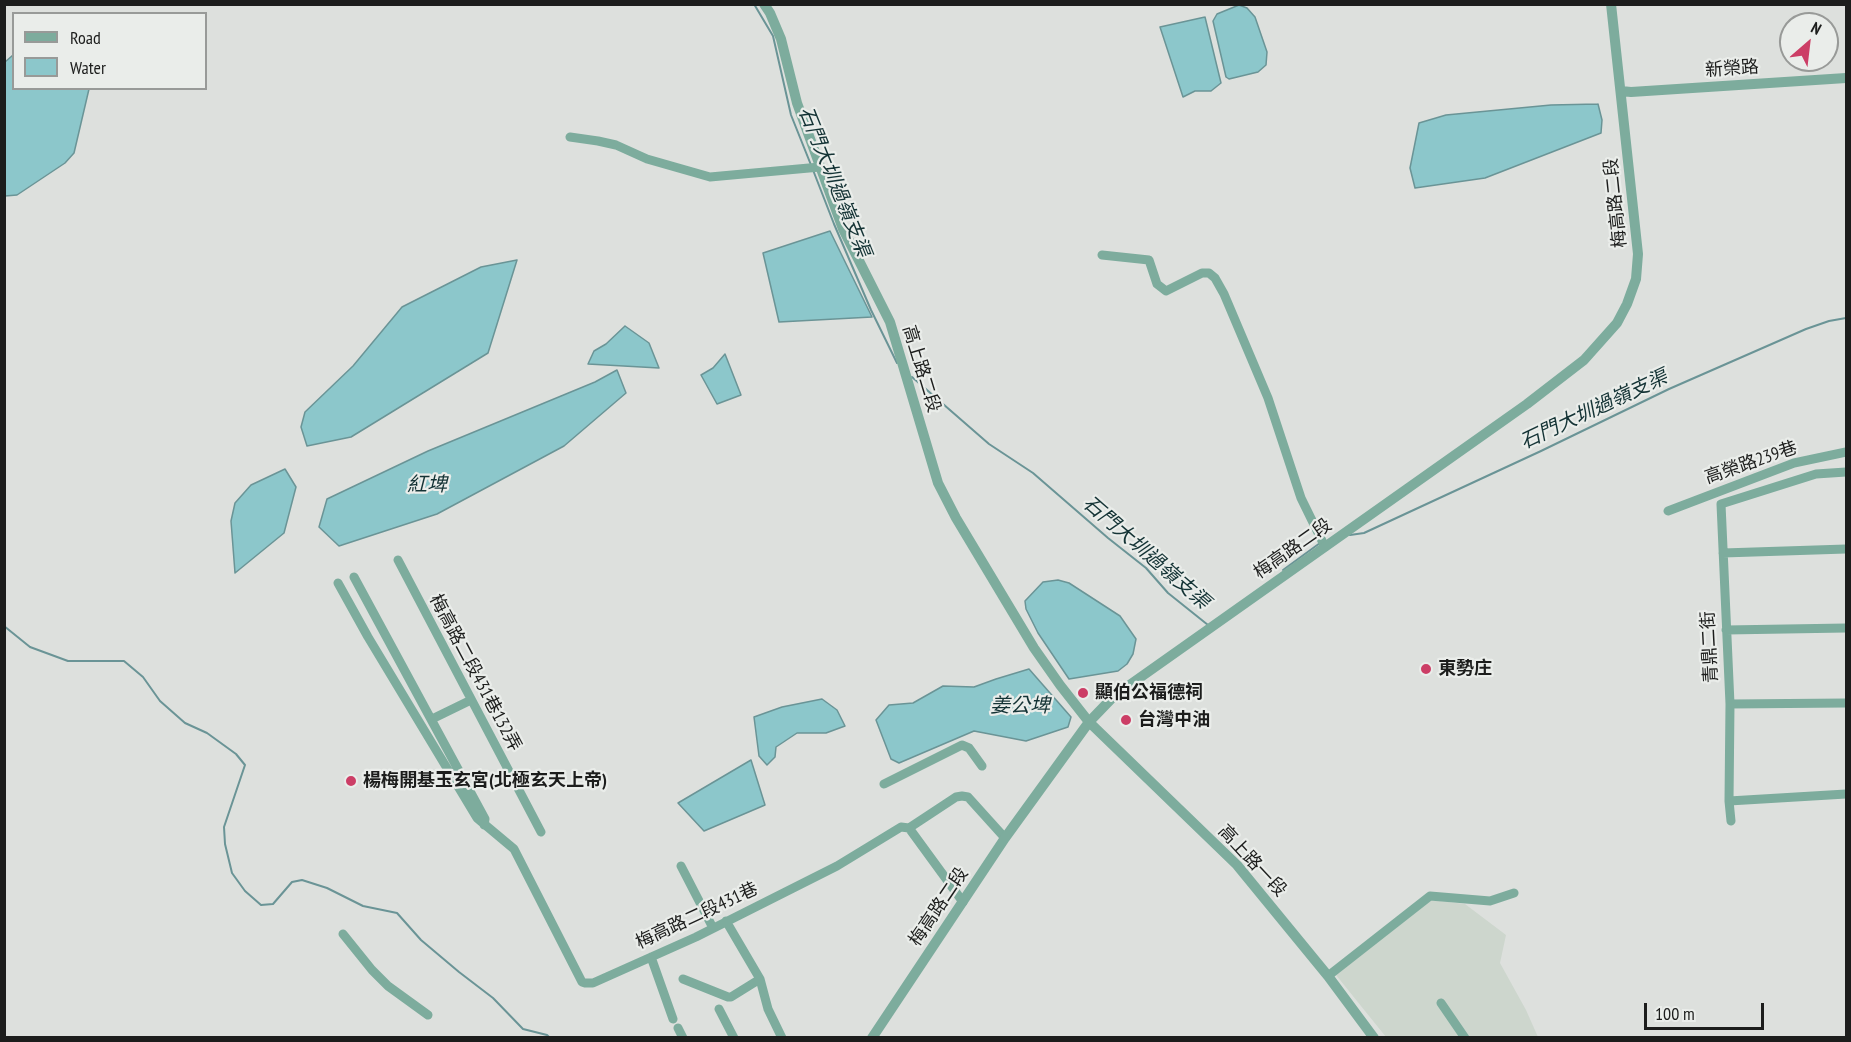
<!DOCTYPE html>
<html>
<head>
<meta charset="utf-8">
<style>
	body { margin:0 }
	#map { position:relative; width:1851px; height:1042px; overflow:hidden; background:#dde0dd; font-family:"PT Sans Narrow",sans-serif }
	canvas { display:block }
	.frame { position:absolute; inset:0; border:6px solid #1c1d1c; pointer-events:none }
	.legend { position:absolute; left:12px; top:12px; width:195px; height:78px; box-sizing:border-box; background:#eaedea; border:2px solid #989a98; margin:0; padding:8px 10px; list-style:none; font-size:18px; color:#1c1d1c }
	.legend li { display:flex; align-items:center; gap:12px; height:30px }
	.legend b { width:30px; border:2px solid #989a98 }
	.north { position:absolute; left:1779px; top:12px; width:60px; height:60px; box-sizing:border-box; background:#eaedea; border:2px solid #989a98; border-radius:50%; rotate:28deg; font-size:16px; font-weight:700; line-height:24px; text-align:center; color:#1c1d1c }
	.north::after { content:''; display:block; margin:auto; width:21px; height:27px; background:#cc3e66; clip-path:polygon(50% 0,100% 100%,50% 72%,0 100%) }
	.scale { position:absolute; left:1644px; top:1003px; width:120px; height:27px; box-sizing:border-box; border:3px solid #1c1d1c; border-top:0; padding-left:8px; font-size:18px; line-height:21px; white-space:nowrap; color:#1c1d1c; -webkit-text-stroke:4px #eaedea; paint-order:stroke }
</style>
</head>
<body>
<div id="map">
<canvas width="1851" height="1042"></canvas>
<div class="frame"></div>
<ul class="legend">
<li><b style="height:8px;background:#7dac9d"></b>Road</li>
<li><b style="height:16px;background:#8cc7cb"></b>Water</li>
</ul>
<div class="north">N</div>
<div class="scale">100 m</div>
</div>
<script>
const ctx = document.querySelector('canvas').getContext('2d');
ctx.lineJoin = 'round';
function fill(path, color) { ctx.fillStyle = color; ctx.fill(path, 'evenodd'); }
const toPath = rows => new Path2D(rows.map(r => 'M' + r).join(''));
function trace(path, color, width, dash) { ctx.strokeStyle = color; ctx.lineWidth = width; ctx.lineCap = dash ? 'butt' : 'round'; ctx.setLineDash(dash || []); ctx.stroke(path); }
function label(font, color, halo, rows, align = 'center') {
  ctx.font = font + ' "PT Sans Narrow","Noto Sans TC",sans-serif'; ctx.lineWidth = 4.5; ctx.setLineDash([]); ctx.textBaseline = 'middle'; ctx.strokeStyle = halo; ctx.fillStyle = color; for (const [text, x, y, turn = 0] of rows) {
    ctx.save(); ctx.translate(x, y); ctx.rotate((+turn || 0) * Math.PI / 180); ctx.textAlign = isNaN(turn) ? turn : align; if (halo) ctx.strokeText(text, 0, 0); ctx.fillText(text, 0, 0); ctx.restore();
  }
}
fill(toPath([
	[1431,900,1465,904,1506,935,1500,963,1526,1010,1538,1037,1386,1037,1336,975]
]), '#cdd6cd');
const water = toPath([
	[1239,5,1247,8,1255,17,1267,52,1266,65,1258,72,1229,79,1226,77,1213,21,1217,14,1239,5],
	[1205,17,1221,83,1211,91,1195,91,1183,97,1160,27,1205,17],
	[13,55,14,88,89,89,74,153,65,163,17,195,5,196,5,62,13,55],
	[1598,104,1602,120,1601,133,1485,178,1415,188,1410,168,1419,123,1446,115,1551,105,1598,104],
	[830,231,872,317,779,322,763,253,830,231],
	[517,260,488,353,351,437,307,446,301,427,305,412,353,366,402,307,481,267,517,260],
	[625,326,649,343,659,368,588,364,594,351,606,344,625,326],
	[725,354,741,395,717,404,701,375,713,368,725,354],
	[617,370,626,393,564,446,437,514,339,546,319,527,327,499,428,451,595,382,617,370],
	[285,469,296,487,284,533,235,573,231,521,235,503,251,485,285,469],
	[1058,580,1069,583,1120,616,1136,639,1133,654,1127,664,1118,671,1069,679,1038,633,1026,609,1025,601,1043,582,1058,580],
	[1029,669,1071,717,1068,727,1026,741,974,731,899,763,891,759,876,720,889,705,913,703,943,686,974,687,996,679,1029,669],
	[822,699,837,710,845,726,826,733,797,733,776,747,775,757,767,765,759,756,754,717,782,707,822,699],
	[751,760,765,805,704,831,678,803,751,760]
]);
fill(water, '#8cc7cb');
trace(water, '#6a9496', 1.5);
trace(toPath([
	[754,4,773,36,791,115,811,165],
	[813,170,834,224,871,310,897,363],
	[912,377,989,444,1033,473,1108,538,1146,568,1168,593,1208,625],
	[1350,535,1364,533,1541,451,1669,389,1806,329,1829,321,1846,318],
	[1283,570,1320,543],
	[4,626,30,647,68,661,124,661,143,677,160,701,185,723,207,733,236,754,245,765,224,827,225,844,232,873,245,891,261,905,273,904,292,882,302,880,327,888,363,906,397,913,421,940,459,972,493,998,523,1029,547,1035,550,1038]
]), '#6a9496', 2);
trace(toPath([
	[570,137,598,141,616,145,647,159,710,177,820,167],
	[1102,255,1149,260,1157,284,1166,291,1202,273,1209,273,1215,278,1224,294,1268,398,1301,498,1325,547],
	[1846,472,1816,474,1721,504,1730,704,1729,801,1846,794],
	[1668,511,1794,463,1846,452],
	[1723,553,1846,549],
	[398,560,541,832],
	[354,577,485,819,484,825],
	[338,583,368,637,477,818,514,849,582,982,585,983,593,983,696,937,837,866,901,827,909,828,963,902],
	[1726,630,1846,628],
	[1730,704,1846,703],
	[432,719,471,700],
	[884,784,962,745,969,748,982,766],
	[1729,801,1731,821],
	[909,828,956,797,962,796,968,797,1005,838],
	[681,866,713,928],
	[726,921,760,979,768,1009,782,1038],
	[343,934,372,970,388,986,428,1015],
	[651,957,673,1019],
	[1328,976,1430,896,1490,901,1514,893],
	[683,979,728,997,731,997,760,979],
	[1441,1003,1465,1038],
	[719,1009,734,1038],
	[678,1028,683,1038]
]), '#7dac9d', 9);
trace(toPath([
	[764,4,770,13,781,39,797,103,843,229,890,322,938,483,956,518,1034,648,1060,685,1089,722,1237,865,1328,976,1374,1038],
	[1621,91,1631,92,1846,78],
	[872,1038,1005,838,1089,722,1114,696,1527,404,1584,360,1617,323,1627,304,1636,279,1638,254,1611,4]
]), '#7dac9d', 10);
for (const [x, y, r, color] of [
	[1426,669,6,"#cc3e66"],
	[1083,693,6,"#cc3e66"],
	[1126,720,6,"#cc3e66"],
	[351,781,6,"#cc3e66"]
]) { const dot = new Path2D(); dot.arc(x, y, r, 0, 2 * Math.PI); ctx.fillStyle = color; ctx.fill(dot); trace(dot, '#eaedea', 2); }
label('18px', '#1c1d1c', '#eaedea', [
	["新榮路",1732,69,-4],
	["梅高路二段",1616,203,-96],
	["高上路二段",921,369,73],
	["高榮路239巷",1751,463,-19],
	["梅高路二段",1293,549,-35],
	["青鼎二街",1710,647,-93],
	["梅高路二段431巷132弄",475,673,62],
	["高上路一段",1252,861,47],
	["梅高路二段",939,907,-56],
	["梅高路二段431巷",697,916,-25]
]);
label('bold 18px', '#1c1d1c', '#eaedea', [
	["東勢庄",1438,669],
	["顯伯公福德祠",1095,693],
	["台灣中油",1138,720],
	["楊梅開基玉玄宮(北極玄天上帝)",363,781]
], 'left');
label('italic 20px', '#143335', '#eaedea', [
	["石門大圳過嶺支渠",834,182,68],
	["石門大圳過嶺支渠",1594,410,-25],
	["紅埤",427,485],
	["石門大圳過嶺支渠",1146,553,41],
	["姜公埤",1020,706]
]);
</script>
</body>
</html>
